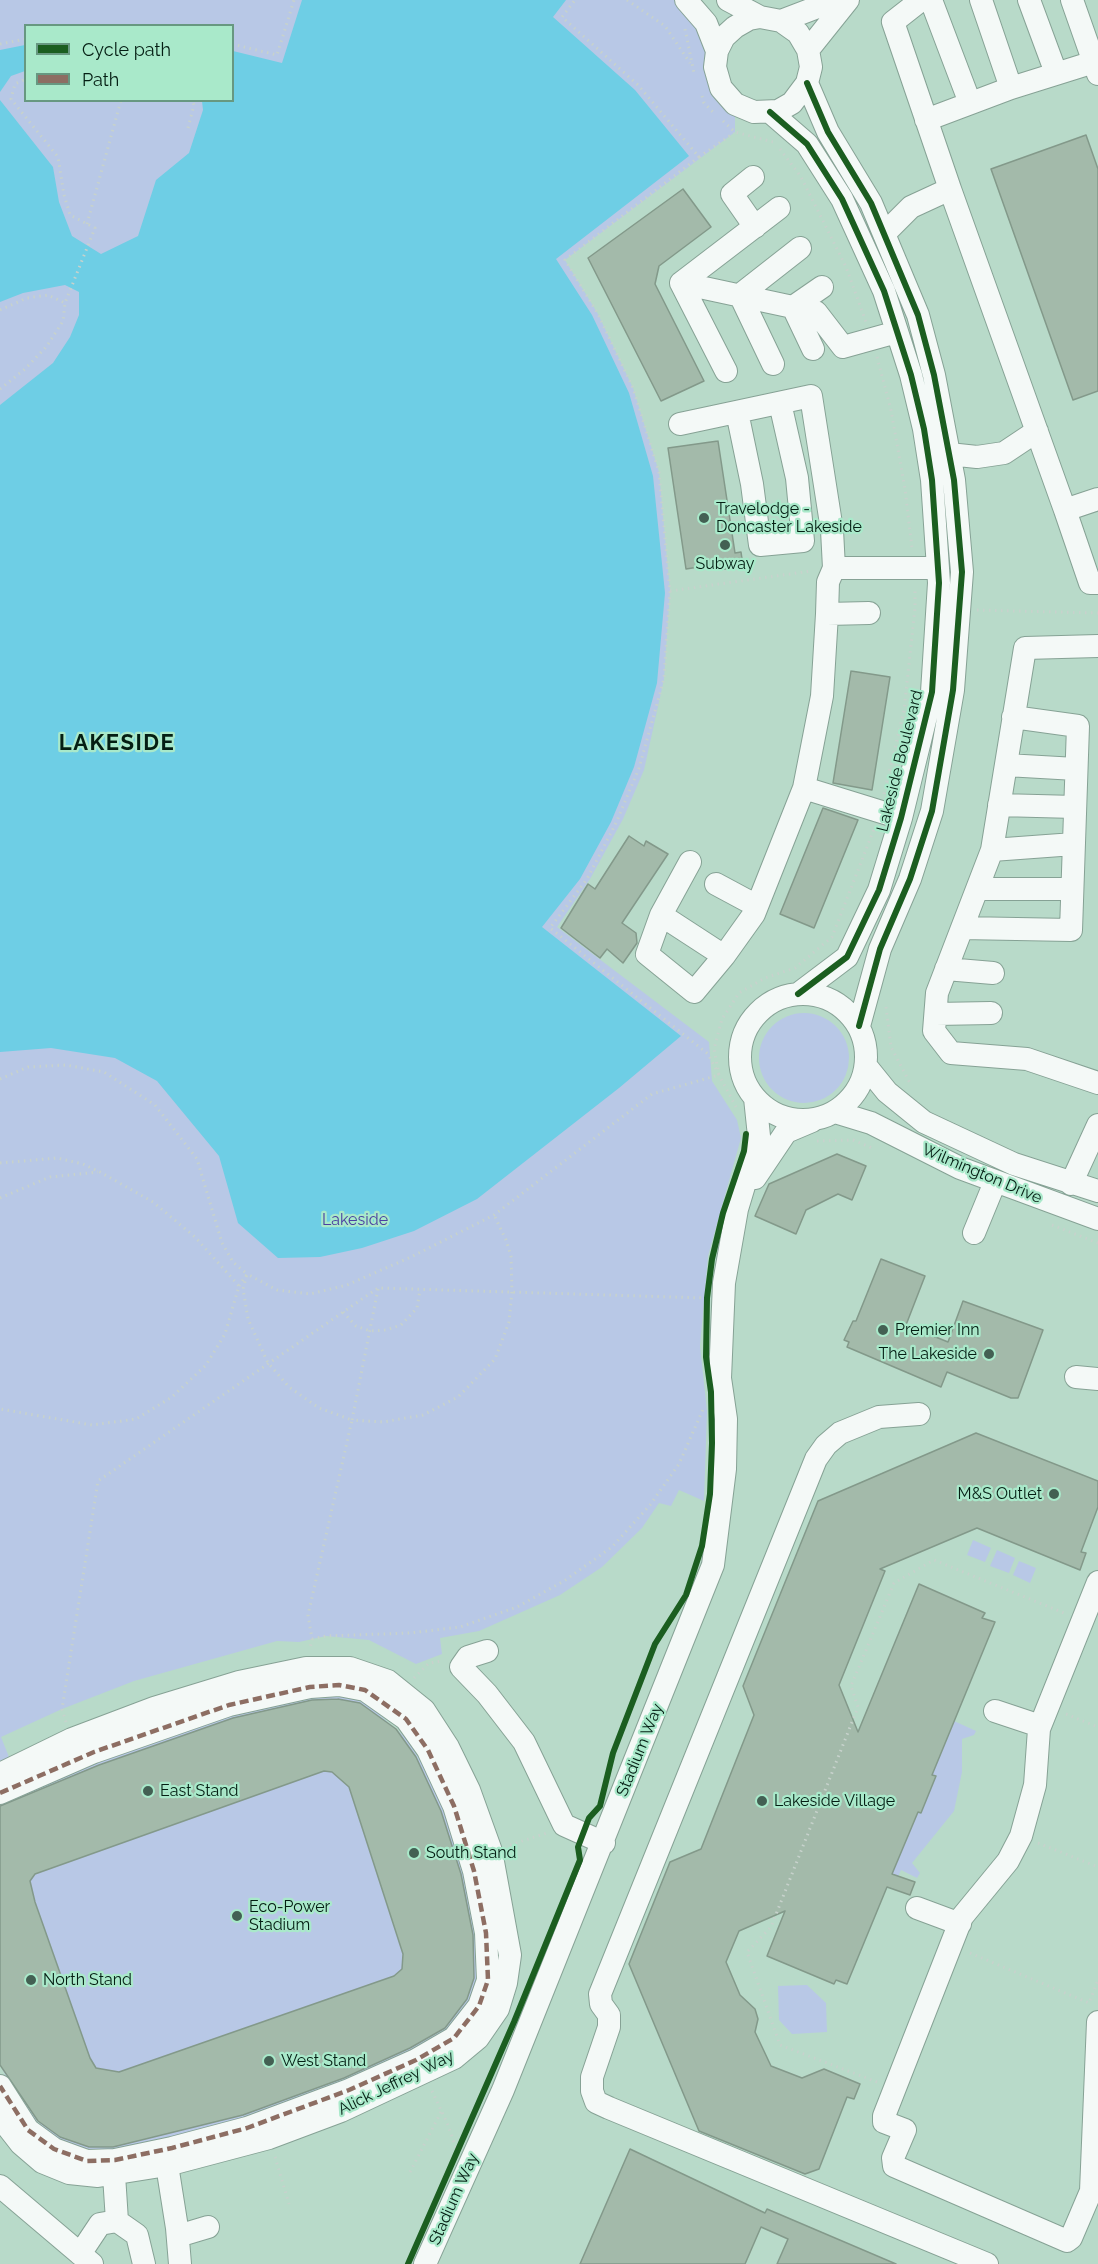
<!DOCTYPE html>
<html>
<head>
<meta charset="utf-8">
<style>
	body { margin:0 }
	#map { position:relative; width:1098px; height:2264px; overflow:hidden; background:#b8dac9; font-family:Raleway,sans-serif }
	canvas { display:block }
	.legend { position:absolute; left:24px; top:24px; width:210px; height:78px; box-sizing:border-box; background:#a9e9ca; border:2px solid #679881; margin:0; padding:8px 10px; list-style:none; font-size:18px; color:#041e13 }
	.legend li { display:flex; align-items:center; gap:12px; height:30px }
	.legend b { width:30px; border:2px solid #679881 }
</style>
</head>
<body>
<div id="map">
<canvas width="1098" height="2264"></canvas>
<ul class="legend">
<li><b style="height:8px;background:#1b5e20"></b>Cycle path</li>
<li><b style="height:8px;background:#8d6e63"></b>Path</li>
</ul>
</div>
<script>
const ctx = document.querySelector('canvas').getContext('2d');
ctx.lineJoin = 'round';
function fill(path, color) { ctx.fillStyle = color; ctx.fill(path, 'evenodd'); }
const toPath = rows => new Path2D(rows.map(r => 'M' + r).join(''));
function trace(path, color, width, dash) { ctx.strokeStyle = color; ctx.lineWidth = width; ctx.lineCap = dash ? 'butt' : 'round'; ctx.setLineDash(dash || []); ctx.stroke(path); }
function label(font, color, halo, rows, align = 'center') {
  ctx.font = font + ' Raleway,sans-serif'; ctx.lineWidth = 4.5; ctx.setLineDash([]); ctx.textBaseline = 'middle'; ctx.strokeStyle = halo; ctx.fillStyle = color; for (const [text, x, y, turn = 0] of rows) {
    ctx.save(); ctx.translate(x, y); ctx.rotate((+turn || 0) * Math.PI / 180); ctx.textAlign = isNaN(turn) ? turn : align; if (halo) ctx.strokeText(text, 0, 0); ctx.fillText(text, 0, 0); ctx.restore();
  }
}
fill(toPath([
	[0,0,686,0,735,104,735,132,565,260,598,314,633,388,659,472,670,591,664,679,644,770,623,819,590,879,557,927,709,1042,712,1081,737,1120,741,1138,708,1256,700,1346,707,1411,704,1501,679,1490,671,1506,659,1503,642,1528,602,1567,560,1595,479,1631,440,1638,442,1654,416,1664,369,1640,326,1636,299,1642,277,1641,134,1681,62,1709,1,1737,9,1757,0,1761],
	[26,26,232,26,232,100,26,100],
	'759 1058a45 45 0 1 1 90 0a45 45 0 1 1-90 0Z',
	[973,1540,991,1548,985,1562,967,1555],
	[997,1550,1015,1558,1009,1573,990,1566],
	[1019,1561,1036,1568,1030,1583,1013,1575],
	[319,1695,344,1696,367,1704,406,1738,427,1772,449,1823,468,1884,480,1949,478,1978,467,2006,457,2021,440,2036,330,2089,214,2127,123,2149,97,2151,68,2144,50,2133,24,2109,0,2065,0,1805,61,1776,182,1728],
	[954,1721,976,1731,974,1735,962,1739,962,1772,954,1811,912,1863,920,1873,917,1878,901,1870,895,1883,889,1880,918,1812,921,1812,936,1776,932,1775],
	[807,1985,826,2003,827,2032,792,2034,779,2020,778,1986]
]), '#b8c8e6');
fill(toPath([
	[302,0,566,0,553,17,635,90,689,156,556,259,592,315,629,393,653,476,665,593,657,683,634,767,611,822,580,879,542,927,681,1036,619,1088,477,1199,414,1231,362,1248,320,1257,278,1258,238,1223,219,1156,157,1081,115,1058,51,1048,0,1052,0,405,53,363,70,337,79,315,79,292,65,285,23,293,0,302,0,100,53,167,59,202,72,236,101,254,138,236,156,180,189,153,203,110,202,101,232,100,233,51,282,63],
	[25,45,25,71,11,76,0,92,0,50]
]), '#6ecee5');
const building = toPath([
	[1086,135,1098,169,1098,391,1073,400,991,169,1086,135],
	[683,189,711,227,659,266,655,284,704,381,661,401,588,258,683,189],
	[718,441,735,553,741,552,743,566,719,570,718,564,686,569,668,448,718,441],
	[851,671,890,677,872,790,833,783,851,671],
	[823,808,858,820,814,928,780,914,823,808],
	[629,836,644,846,646,841,668,854,622,923,636,933,637,943,623,963,607,949,600,958,561,928,588,884,595,889,629,836],
	[837,1154,866,1166,852,1200,838,1194,806,1210,796,1234,755,1216,769,1184,837,1154],
	[881,1259,925,1276,906,1325,948,1342,963,1301,1043,1330,1018,1398,1011,1398,947,1372,941,1387,847,1347,849,1342,844,1340,853,1321,856,1321,881,1259],
	[976,1433,1098,1481,1098,1507,1081,1552,1086,1553,1080,1570,977,1528,880,1569,885,1571,839,1685,858,1732,919,1584,985,1613,982,1618,995,1622,932,1775,936,1776,921,1813,918,1812,892,1874,915,1882,910,1895,887,1887,847,1984,836,1980,834,1984,767,1956,785,1911,739,1931,726,1962,740,1995,755,2009,758,2019,755,2032,771,2066,802,2078,824,2069,860,2084,854,2099,847,2097,819,2169,805,2174,699,2131,629,1964,670,1862,701,1849,754,1715,743,1686,818,1501,976,1433],
	[338,1699,360,1703,396,1729,416,1757,441,1811,461,1874,473,1935,474,1978,467,1999,445,2028,410,2048,344,2078,243,2115,113,2147,89,2147,60,2137,38,2121,0,2065,0,1806,99,1765,233,1718,312,1700,338,1699],
	[324,1771,332,1772,349,1787,403,1954,402,1969,394,1976,119,2072,96,2068,90,2058,35,1902,30,1881,35,1874,324,1771],
	[630,2149,765,2213,767,2209,896,2264,777,2264,788,2239,761,2227,745,2264,580,2264,630,2149]
]);
fill(building, '#a3baaa');
trace(building, '#83998a', 1.5);
const minor = toPath([
	[686,0,706,23,717,51,715,67,721,88,735,104,754,112,778,111,792,103,807,83,811,67,808,50,798,33,781,21,760,17,749,19,735,27,724,37,717,51],
	[728,0,760,17],
	[931,0,970,103],
	[981,0,1011,88],
	[1029,0,1056,73],
	[1072,0,1098,74],
	[781,21,836,0],
	[808,50,848,0],
	[807,83,828,132,871,203,918,315,934,375,954,480,962,572,953,690,932,811,910,879,880,949,859,1026],
	[770,112,807,144,842,199,884,291,911,375,924,429,932,480,939,583,932,692,901,818,879,890,847,957,798,994],
	[926,120,1011,88,1094,62],
	[753,177,732,194,755,227],
	[950,189,1065,510],
	[884,234,911,207,950,189,893,22,921,0],
	[681,283,816,312,843,347,897,332],
	[681,283,779,208],
	[681,283,726,371],
	[813,349,793,307,822,287],
	[773,364,740,295,800,248],
	[737,412,752,484,760,545,803,541,797,478,780,403],
	[680,424,811,396,832,530,834,568,828,582,827,614],
	[949,454,977,457,1004,453,1037,431],
	[1098,499,1065,510,1090,583,1098,583],
	[834,568,938,568],
	[1098,646,1025,648,992,850,937,993,934,1031,951,1053,1027,1059,1098,1083],
	[1006,765,1076,769],
	[804,788,901,818],
	[999,805,1075,807],
	[992,850,1074,844],
	[690,862,661,915,724,956,754,914,804,788,822,696,827,614,869,613],
	[716,884,757,906],
	[977,889,1072,889],
	[661,915,647,954,694,992,724,956],
	[962,928,1071,930,1078,726,1013,717],
	[946,969,993,973],
	'740 1057a63 63 0 1 1 126 0a63 63 0 1 1-126 0Z',
	[936,1014,991,1013],
	[866,1066,887,1092,924,1122,1014,1164,1098,1191],
	[835,1112,871,1123,960,1168,1098,1219],
	[755,1178,786,1132,812,1121],
	[1071,1184,1098,1125],
	[974,1233,995,1182],
	[1076,1377,1098,1379],
	[919,1414,879,1417,840,1433,826,1445,816,1459,600,1994,601,2004,609,2015,609,2027,592,2077,592,2091,596,2102,609,2108,987,2264],
	[1098,1582,1039,1729,1035,1785,1021,1836,1008,1861,962,1917,884,2116,884,2122,905,2130,893,2158,894,2166,1067,2241,1071,2238,1091,2191,1098,2022],
	[487,1651,468,1657,461,1667,487,1694,524,1742,564,1825,604,1843],
	[995,1711,1040,1726],
	[0,1774,72,1739,154,1708,239,1682,306,1668,350,1668,388,1681,424,1710,448,1747,469,1790,491,1851,510,1955,506,1983,498,2009,478,2038,454,2058,341,2111,269,2138,167,2165,98,2176,69,2173,42,2162,21,2144,0,2117],
	[0,1793,94,1752,229,1705,310,1687,339,1685,365,1690,406,1719,428,1750,454,1806,474,1871,486,1933,488,1980,479,2006,454,2038,416,2060,349,2090,247,2128,172,2148,115,2160,87,2161,54,2149,28,2130,0,2086],
	[917,1908,960,1924],
	[167,2165,177,2228,180,2264],
	[114,2175,117,2221],
	[0,2186,92,2264],
	[178,2236,208,2227],
	[80,2254,100,2224,117,2221,137,2235,144,2264],
	[425,2264,503,2090,713,1565,725,1469,726,1419,720,1378,724,1283,737,1209,759,1136,755,1098]
]);
trace(minor, '#86a295', 24);
trace(toPath([
	[627,0,665,26,690,63],
	[685,29,694,73],
	[0,44,26,39],
	[232,44,277,55,294,0],
	[702,96,704,103,713,112],
	[723,121,735,132,773,142],
	[188,128,194,105,192,100],
	[780,149,801,177,846,267,866,322],
	[699,157,734,133],
	[87,224,121,100],
	[0,310,27,298,48,295,65,303],
	[877,357,891,410,905,489,912,548],
	[0,389,25,369,47,346,63,321,65,303,95,228,70,215,64,195,58,157,11,99,15,84,26,79],
	[670,591,811,571],
	[977,610,1098,613],
	[884,794,904,710,915,608,915,587],
	[886,1007,891,1047,911,1085],
	[0,1079,28,1067,66,1065,104,1072,155,1105,197,1159,222,1243,233,1262,247,1274,243,1289,248,1319,268,1363,289,1387,319,1408,352,1420,308,1615,312,1639,310,1649],
	[736,1107,719,1075,714,1049,722,1019,739,993,765,978,795,968,832,937,874,829],
	[817,1141,853,1140,872,1148],
	[0,1163,57,1158,83,1164,100,1172,153,1202,195,1237,239,1286,225,1334,206,1365,172,1397,136,1419,92,1425,0,1409],
	[0,1198,50,1177,98,1172],
	[1052,1225,1098,1243],
	[239,1286,247,1274,277,1290,310,1294,347,1285,411,1257,494,1215,652,1094,719,1075,708,1054,550,928,587,879,616,823,639,768,664,679,670,591,659,472,633,388,598,314,565,260,699,157,638,85,562,17,575,0],
	[378,1289,352,1420,383,1422,423,1415,458,1397,495,1359,509,1322,512,1291,511,1256,506,1240,494,1215],
	[343,1312,356,1326,370,1331,386,1330,401,1325,417,1308,420,1290],
	[312,1639,326,1636,410,1633,460,1627,517,1607,564,1581,612,1547,650,1505,679,1464,704,1407],
	[414,1678,429,1663,443,1661],
	[1066,1714,1098,1727],
	[66,1722,62,1709,98,1481,378,1288,705,1298],
	[1038,1843,1098,1867],
	[510,1845,547,1833],
	[970,1953,1089,2003,1098,1980],
	[877,2082,780,2045,747,1952,771,1927,858,1707,851,1686,894,1583,934,1560,1064,1613],
	[432,2091,448,2125,456,2148],
	[275,2157,289,2204],
	[410,2172,441,2112]
]), '#c7d2cc', 3, [1.5, 4.5]);
trace(minor, '#f4f9f7', 22);
trace(toPath([
	[0,1793,94,1752,229,1705,310,1687,339,1685,365,1690,406,1719,428,1750,454,1806,474,1871,486,1933,488,1980,479,2006,454,2038,416,2060,349,2090,247,2128,172,2148,115,2160,87,2161,54,2149,28,2130,0,2086]
]), '#8d6e63', 4.5, [9, 4.5]);
trace(toPath([
	[807,83,828,132,871,203,918,315,934,375,954,480,962,572,953,690,932,811,910,879,880,949,859,1026],
	[770,112,807,144,842,199,884,291,911,375,924,429,932,480,939,583,932,692,901,818,879,890,847,957,798,994],
	[408,2264,514,2022,580,1860,578,1847,589,1818,600,1806,613,1753,655,1644,686,1595,702,1546,710,1494,712,1443,711,1392,706,1357,707,1298,712,1259,723,1213,744,1151,746,1134]
]), '#1b5e20', 6);
for (const [x, y, r, color] of [
	[704,518,6,"#436053"],
	[725,545,6,"#436053"],
	[883,1330,6,"#436053"],
	[989,1354,6,"#436053"],
	[1054,1494,6,"#436053"],
	[148,1791,6,"#436053"],
	[762,1801,6,"#436053"],
	[414,1853,6,"#436053"],
	[237,1916,6,"#436053"],
	[31,1980,6,"#436053"],
	[269,2061,6,"#436053"]
]) { const dot = new Path2D(); dot.arc(x, y, r, 0, 2 * Math.PI); ctx.fillStyle = color; ctx.fill(dot); trace(dot, '#a9e9ca', 2); }
label('16px', '#041e13', '#a9e9ca', [
	["Travelodge -",716,509],
	["Doncaster Lakeside",716,527],
	["Subway",725,564,"center"],
	["Premier Inn",895,1330],
	["The Lakeside",977,1354,"right"],
	["M&S Outlet",1042,1494,"right"],
	["East Stand",160,1791],
	["Lakeside Village",774,1801],
	["South Stand",426,1853],
	["Eco-Power",249,1907],
	["Stadium",249,1925],
	["North Stand",43,1980],
	["West Stand",281,2061]
], 'left');
label('16px', '#041e13', '#a9e9ca', [
	["Lakeside Boulevard",900,761,-76],
	["Wilmington Drive",982,1174,23],
	["Stadium Way",640,1750,-68],
	["Alick Jeffrey Way",396,2083,-26],
	["Stadium Way",454,2199,-66]
]);
label('16px', '#4b40a1', '#a9e9ca', [
	["Lakeside",355,1220]
]);
ctx.letterSpacing = '1.5px';
label('bold 22px', '#041e13', '#a9e9ca', [
	["LAKESIDE",117,743]
]);
ctx.letterSpacing = '0px';
</script>
</body>
</html>
